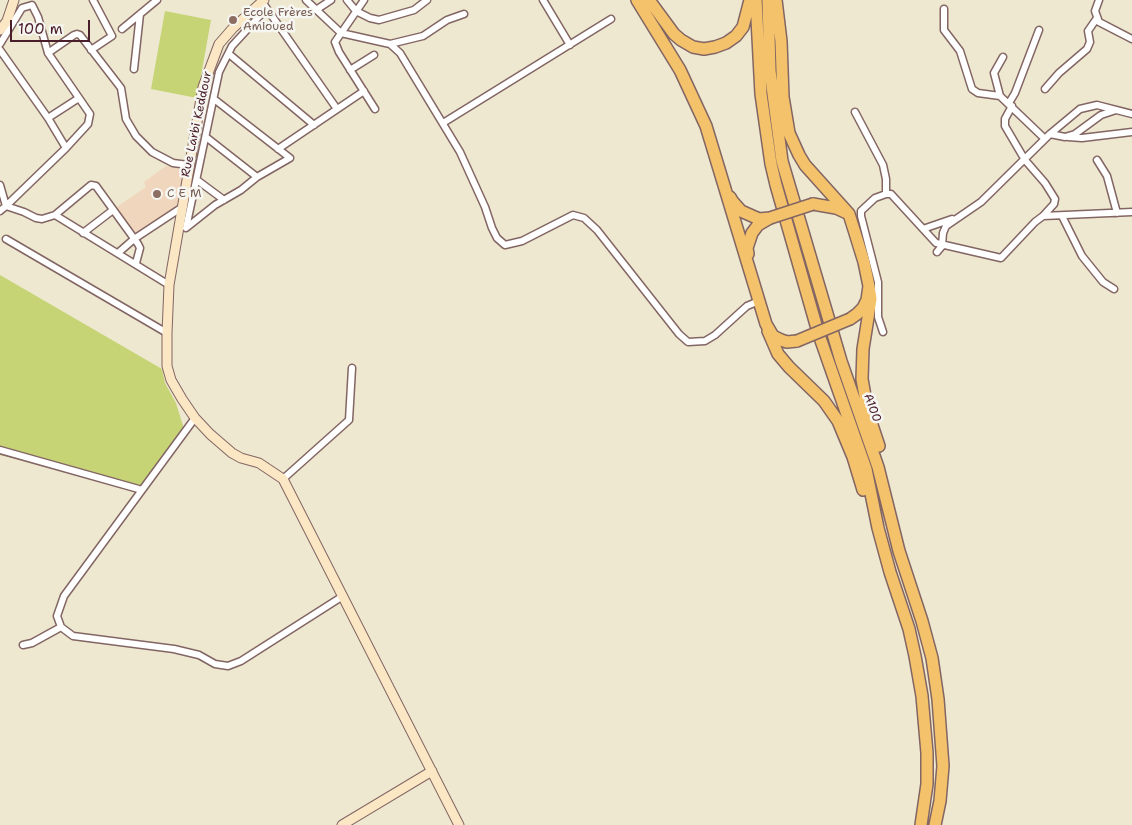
<!DOCTYPE html>
<html>
<head>
<meta charset="utf-8">
<style>
	body { margin:0 }
	#map { position:relative; width:1132px; height:825px; overflow:hidden; background:#ede8cf; font-family:"Shantell Sans",sans-serif }
	canvas { display:block }
	.scale { position:absolute; left:10px; top:20px; width:80px; height:22px; box-sizing:border-box; border:2px solid #4a1f2b; border-top:0; padding-left:6px; font-size:15px; line-height:18px; white-space:nowrap; color:#4a1f2b; -webkit-text-stroke:4px #f6f6f2; paint-order:stroke }
</style>
</head>
<body>
<div id="map">
<canvas width="1132" height="825"></canvas>
<div class="scale">100 m</div>
</div>
<script>
const ctx = document.querySelector('canvas').getContext('2d');
ctx.lineJoin = 'round';
function fill(path, color) { ctx.fillStyle = color; ctx.fill(path, 'evenodd'); }
const toPath = rows => new Path2D(rows.map(r => 'M' + r).join(''));
function trace(path, color, width, dash) { ctx.strokeStyle = color; ctx.lineWidth = width; ctx.lineCap = dash ? 'butt' : 'round'; ctx.setLineDash(dash || []); ctx.stroke(path); }
function label(font, color, halo, rows, align = 'center') {
  ctx.font = font + ' "Shantell Sans",sans-serif'; ctx.lineWidth = 5; ctx.setLineDash([]); ctx.textBaseline = 'middle'; ctx.strokeStyle = halo; ctx.fillStyle = color; for (const [text, x, y, turn = 0] of rows) {
    ctx.save(); ctx.translate(x, y); ctx.rotate((+turn || 0) * Math.PI / 180); ctx.textAlign = isNaN(turn) ? turn : align; if (halo) ctx.strokeText(text, 0, 0); ctx.fillText(text, 0, 0); ctx.restore();
  }
}
fill(toPath([
	[166,166,183,170,179,202,176,210,138,238,114,209,146,187,144,182]
]), '#f0d6bc');
fill(toPath([
	[165,11,211,20,197,98,151,89],
	[0,275,162,369,165,383,176,403,184,429,142,487,0,455]
]), '#c6d476');
const street = toPath([
	[306,0,341,33,390,44,400,53,460,152,485,207,492,228,497,238,505,245,522,241,573,215,584,218,597,230,679,334,688,342,705,341,715,335,747,306,759,301],
	[347,0,356,11,370,18,379,20,414,10,427,0],
	[364,0,335,42,339,52,375,109],
	[543,0,570,45],
	[1099,0,1095,11,1099,22,1132,39],
	[265,6,337,109],
	[944,9,944,30,960,51,972,89,978,93,1000,96,1045,139],
	[316,10,331,0],
	[122,29,157,0],
	[0,44,22,8,32,5,38,17,48,53,90,114,88,124,66,148],
	[390,44,423,36,447,20,464,14],
	[0,50,48,118,66,148,6,206,24,212,36,218,42,219,55,215,169,285],
	[91,50,112,36,93,0],
	[48,53,74,35,77,34,80,35,121,88,126,119,136,136,152,152,173,163,188,165],
	[229,54,314,125],
	[134,69,140,14],
	[350,70,374,55],
	[1045,89,1059,73,1087,49,1090,42,1088,31,1097,18],
	[1000,96,994,73,1003,57],
	[1009,103,1015,93,1039,30],
	[1012,106,1005,119,1005,126,1025,160,1045,183,1055,199,1054,204,1043,216],
	[855,112,883,165,886,179,886,194],
	[48,118,79,98],
	[443,123,611,19],
	[1050,134,1065,137,1075,134,1101,115,1116,110],
	[206,137,257,177],
	[1068,137,1082,138,1132,132],
	[278,149,364,91],
	[1097,160,1107,176,1117,213],
	[197,180,224,200],
	[0,185,6,206,0,211],
	[55,215,91,185,96,186,138,244,140,248,136,263],
	[1062,216,1082,256,1103,282,1114,289],
	[186,228,219,72,232,46,266,9],
	[186,228,215,205,241,190,257,177,290,158,214,99],
	[923,229,952,219],
	[83,233,113,210],
	[6,239,167,333],
	[937,252,942,246,943,233,946,226,981,202,1050,134,1080,109,1097,105,1132,114],
	[118,253,134,239,181,208],
	[883,332,878,317,878,282,861,216,861,211,875,198,886,194,891,194,936,243,1001,258,1035,222,1043,216,1132,212],
	[195,418,64,596,57,616,61,627,73,636,174,649,199,655,215,664,228,666,241,661,343,596],
	[0,450,142,490],
	[283,479,349,420,352,368],
	[23,645,32,643,61,627]
]);
const secondary = toPath([
	[264,0,233,28,219,44,203,87,169,285,167,333,167,366,171,380,182,399,195,418,210,434,232,453,241,458,259,463,283,479,459,825],
	[0,30,7,21,14,0],
	[342,825,432,771]
]);
const highway = toPath([
	[637,0,680,70,706,126,766,324,773,336,781,340,787,342,797,341],
	[649,0,674,34,681,40,693,47,704,49,715,47,726,43,736,36,743,27,750,0],
	[756,0,761,94,771,164,776,185,818,332,866,469,878,528,890,572,909,629,915,656,922,696,927,753,927,784,921,825],
	[768,0,770,71,782,161,841,361,878,467,899,551,922,621,932,658,938,699,943,766,940,801,935,825],
	[776,0,781,41,783,97,789,133,799,155,805,165,849,214],
	[730,197,733,202,741,211,759,219,770,218],
	[813,204,836,208,849,214,855,233,864,262,869,286,867,300,863,308,857,314,850,319],
	[748,254,747,248,752,233,758,225,770,218],
	[869,286,871,299,863,349,862,379,868,413,879,446],
	[768,331,778,354,789,367,824,401,838,421,853,457,863,490]
]);
trace(street, '#836564', 9);
trace(secondary, '#836564', 11);
trace(highway, '#836564', 14);
trace(street, '#fff', 6);
trace(secondary, '#fbe7c3', 9);
trace(highway, '#f4c26a', 11);
const highwayBridge = toPath([
	[770,218,813,204],
	[797,341,850,319]
]);
trace(highwayBridge, '#836564', 14, []);
trace(highwayBridge, '#f4c26a', 11);
for (const [x, y, r, color] of [
	[233,20,5,"#8d6e63"],
	[157,194,5,"#8d6e63"]
]) { const dot = new Path2D(); dot.arc(x, y, r, 0, 2 * Math.PI); ctx.fillStyle = color; ctx.fill(dot); trace(dot, '#f6f6f2', 2); }
label('12px', '#785e54', '#f6f6f2', [
	["Ecole Frères",243,13],
	["Amioued",243,27],
	["C E M",167,194]
], 'left');
label('12px', '#4a1f2b', '#f6f6f2', [
	["Rue Larbi Keddour",197,124,-78],
	["A100",872,408,70]
]);
</script>
</body>
</html>
